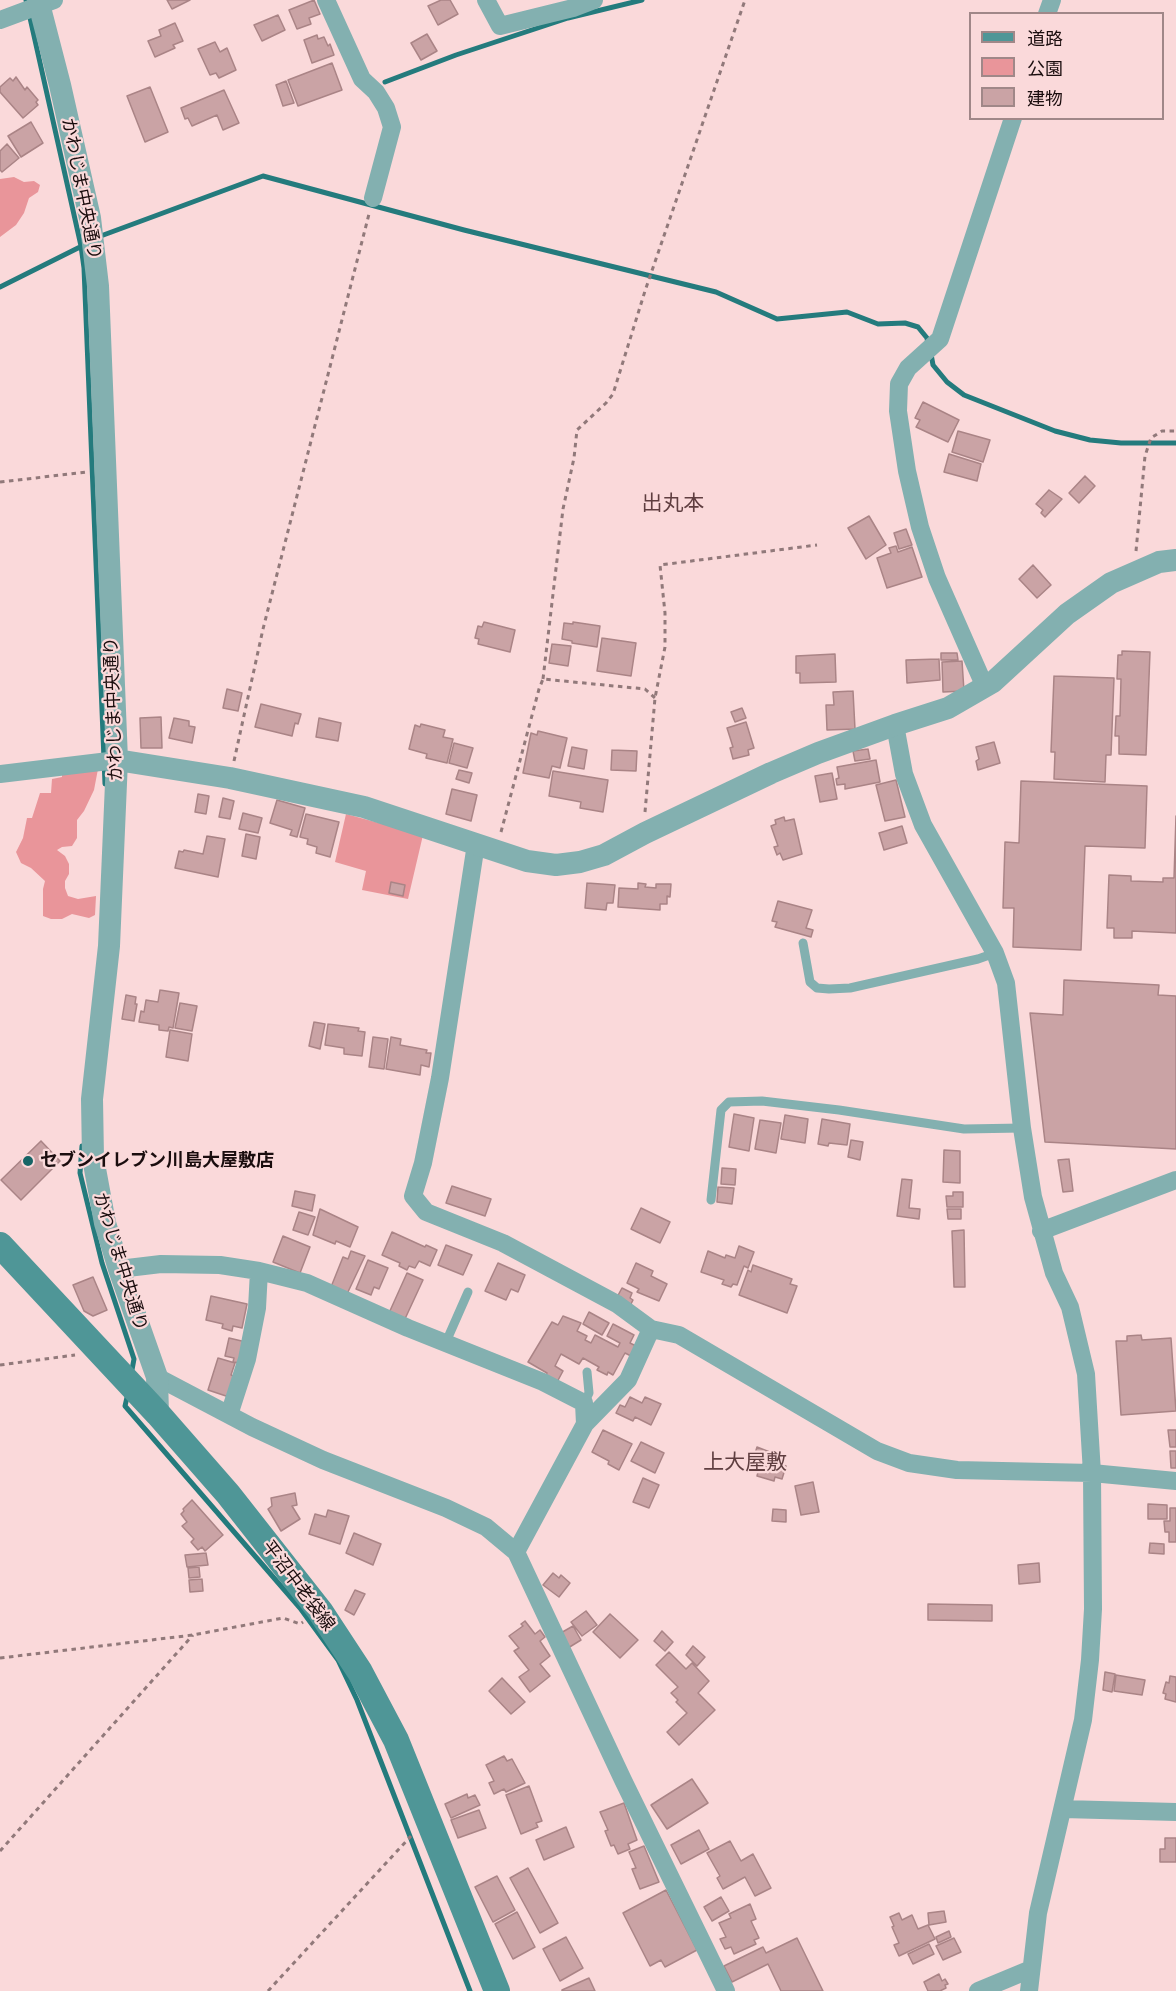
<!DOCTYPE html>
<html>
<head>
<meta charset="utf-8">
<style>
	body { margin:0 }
	#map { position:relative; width:1176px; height:1991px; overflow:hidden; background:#fad9da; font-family:"Libre Baskerville","Noto Sans JP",serif }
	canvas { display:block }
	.legend { position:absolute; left:969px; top:12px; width:195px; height:108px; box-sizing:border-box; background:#fad9da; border:2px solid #a08788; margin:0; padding:8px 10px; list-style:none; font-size:18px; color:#1a0d0e }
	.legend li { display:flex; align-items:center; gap:12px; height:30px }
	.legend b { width:30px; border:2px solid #a08788 }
</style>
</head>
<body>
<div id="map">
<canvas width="1176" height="1991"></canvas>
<ul class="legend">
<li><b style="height:8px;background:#4f9697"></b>道路</li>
<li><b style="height:16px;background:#e9959a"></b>公園</li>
<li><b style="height:16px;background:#caa3a5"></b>建物</li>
</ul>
</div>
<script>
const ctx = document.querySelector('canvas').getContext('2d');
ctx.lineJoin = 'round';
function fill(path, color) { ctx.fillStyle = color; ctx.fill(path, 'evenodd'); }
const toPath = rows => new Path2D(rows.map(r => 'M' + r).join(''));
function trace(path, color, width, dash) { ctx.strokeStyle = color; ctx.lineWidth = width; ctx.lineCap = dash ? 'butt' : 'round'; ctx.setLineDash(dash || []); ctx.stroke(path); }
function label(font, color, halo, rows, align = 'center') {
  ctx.font = font + ' "Libre Baskerville","Noto Sans JP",serif'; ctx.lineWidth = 4.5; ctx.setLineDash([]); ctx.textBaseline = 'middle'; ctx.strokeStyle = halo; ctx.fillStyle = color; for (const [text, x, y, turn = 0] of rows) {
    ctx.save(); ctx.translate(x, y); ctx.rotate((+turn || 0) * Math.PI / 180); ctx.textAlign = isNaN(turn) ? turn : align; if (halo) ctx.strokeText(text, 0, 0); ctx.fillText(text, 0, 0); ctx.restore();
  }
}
fill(toPath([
	[14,177,24,182,34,181,40,185,38,192,29,198,24,213,16,225,0,237,0,179],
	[98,769,94,790,84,811,77,820,77,838,72,846,62,847,57,850,65,856,69,864,69,874,65,881,65,888,68,896,78,899,96,896,95,915,89,918,72,914,62,919,51,919,43,916,43,889,45,881,31,868,21,863,16,852,23,838,27,818,32,818,40,793,51,793,52,779,62,777,62,770],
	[346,814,423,835,408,899,362,890,366,871,335,862]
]), '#e9959a');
trace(toPath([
	[26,0,81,246,84,268,105,784],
	[385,82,456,55,568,18,642,0],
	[98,237,263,176,464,230,716,292,777,319,847,312,878,324,905,323,918,327,927,338,928,345],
	[0,287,82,246],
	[931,354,933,365,947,382,964,395,1055,431,1090,440,1121,443,1176,443],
	[82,1146,80,1173,102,1263,134,1359,131,1375],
	[128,1393,125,1406,300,1608,338,1660,357,1700,470,1991]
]), '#247b7d', 5);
const building = toPath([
	[167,0,190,0,172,9,167,0],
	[314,0,320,14,309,18,311,24,297,29,289,10,314,0],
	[441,0,450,0,458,14,438,25,428,6,441,0],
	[278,15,285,30,262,41,254,25,278,15],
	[175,23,183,41,173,45,175,48,155,57,148,41,161,36,159,30,175,23],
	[427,34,437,51,421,60,411,43,427,34],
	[317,35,318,39,324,37,328,46,330,44,334,55,312,63,304,40,317,35],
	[215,42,220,52,227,48,236,70,219,78,216,73,210,75,198,49,215,42],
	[332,63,342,90,298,106,288,80,332,63],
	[16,77,25,90,27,87,38,100,36,102,38,105,23,118,0,92,0,87,10,78,13,81,16,77],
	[286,81,294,103,283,106,276,85,286,81],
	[150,87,168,132,145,142,127,96,150,87],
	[224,90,239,123,223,130,217,115,192,126,188,118,185,119,181,108,224,90],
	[31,122,43,143,21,157,8,136,31,122],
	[7,144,19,158,2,172,0,170,0,151,7,144],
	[923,402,959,420,948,442,916,427,920,420,915,418,923,402],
	[958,431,990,440,983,462,952,452,958,431],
	[949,454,981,464,977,481,944,472,949,454],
	[1085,476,1095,486,1079,503,1069,493,1085,476],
	[1049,490,1062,499,1045,517,1041,513,1043,510,1036,504,1049,490],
	[869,516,886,545,866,559,848,528,869,516],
	[906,529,912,545,899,549,894,533,906,529],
	[896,546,898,552,912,547,922,577,887,588,877,558,891,553,889,548,896,546],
	[1033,565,1051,585,1037,598,1019,579,1033,565],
	[484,622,515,630,510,652,478,644,479,639,475,638,478,626,482,627,484,622],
	[573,622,600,626,597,647,572,643,572,641,562,639,564,623,573,624,573,622],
	[602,638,636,643,631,676,597,671,602,638],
	[552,644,571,646,568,666,549,663,552,644],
	[1122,651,1150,652,1146,755,1119,754,1119,736,1115,736,1116,716,1120,716,1121,679,1117,679,1118,655,1122,655,1122,651],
	[941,653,957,653,958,660,941,660,941,653],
	[835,654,836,682,800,683,800,673,796,673,796,656,835,654],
	[939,659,940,680,907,683,906,660,939,659],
	[962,661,964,691,943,692,942,662,962,661],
	[1054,676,1114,678,1111,755,1106,755,1105,782,1054,779,1055,752,1051,752,1054,676],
	[227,689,242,693,238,711,223,708,227,689],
	[853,691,855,729,827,730,826,705,834,705,833,692,853,691],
	[261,704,301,714,298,724,295,723,292,736,255,727,261,704],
	[742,708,746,718,735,722,731,712,742,708],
	[161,717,162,748,141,748,140,718,161,717],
	[174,718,189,721,189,726,195,727,192,743,169,738,174,718],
	[319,718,341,723,338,741,316,737,319,718],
	[746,722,754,748,748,750,749,755,733,759,730,748,733,747,727,728,746,722],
	[421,724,445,730,443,737,453,739,447,763,426,758,427,754,409,749,415,725,420,727,421,724],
	[538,731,567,738,560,768,552,766,549,778,523,773,531,733,537,735,538,731],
	[994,742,1000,763,978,770,976,761,979,759,976,747,994,742],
	[454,743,473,748,467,768,449,763,454,743],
	[572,747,587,750,584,769,568,766,572,747],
	[868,749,870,759,855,761,853,751,868,749],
	[612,750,637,751,636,771,611,770,612,750],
	[876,760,880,782,845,789,845,784,837,785,836,779,839,778,837,767,876,760],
	[459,770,472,773,469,783,456,779,459,770],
	[553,771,608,780,603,812,580,808,581,802,549,796,553,771],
	[832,773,837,799,820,802,815,776,832,773],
	[896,780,905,817,885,821,876,785,896,780],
	[1021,781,1147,786,1145,848,1085,846,1081,950,1013,947,1014,908,1003,908,1005,842,1019,843,1021,781],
	[452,789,477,795,471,821,446,814,452,789],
	[198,794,209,796,206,814,195,812,198,794],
	[223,798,234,801,230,819,219,817,223,798],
	[277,800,305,808,297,837,290,835,292,830,270,823,277,800],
	[243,813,262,818,258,833,239,829,243,813],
	[306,814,339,822,330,857,316,853,317,847,307,844,308,839,300,837,306,814],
	[1176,816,1176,933,1132,931,1132,938,1114,938,1114,928,1107,928,1109,875,1131,876,1131,881,1163,882,1163,878,1174,878,1176,816],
	[784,817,785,821,794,819,802,854,783,860,780,853,777,855,774,847,778,846,771,826,776,824,775,820,784,817],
	[902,826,907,843,884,850,879,833,902,826],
	[246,834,260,837,256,859,242,856,246,834],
	[207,836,225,839,218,877,175,868,179,851,183,852,184,850,203,854,207,836],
	[391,882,405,885,403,896,389,893,391,882],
	[587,883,615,885,613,903,607,903,606,910,585,908,587,883],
	[638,883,646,884,645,887,656,888,656,884,671,884,670,897,667,896,667,904,660,904,660,910,618,907,619,888,638,889,638,883],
	[778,901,812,910,806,928,813,930,811,937,775,927,777,922,772,921,778,901],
	[1064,980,1159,985,1158,995,1176,996,1176,1149,1045,1142,1030,1013,1063,1015,1064,980],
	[160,990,179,993,173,1028,169,1027,168,1031,159,1030,159,1025,139,1022,141,1011,144,1012,146,1000,158,1002,160,990],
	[126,995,136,997,135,1004,137,1004,134,1021,122,1019,126,995],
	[180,1003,197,1006,192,1031,175,1028,180,1003],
	[314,1022,325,1024,320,1049,309,1046,314,1022],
	[328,1024,359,1028,358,1031,365,1032,362,1056,344,1054,344,1048,325,1045,328,1024],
	[170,1030,192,1034,188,1061,166,1057,170,1030],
	[373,1037,388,1039,384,1069,369,1067,373,1037],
	[391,1037,401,1039,400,1045,427,1050,426,1053,431,1053,429,1067,421,1065,420,1075,386,1069,391,1037],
	[734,1114,754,1118,749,1151,729,1147,734,1114],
	[785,1115,808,1119,805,1143,781,1139,785,1115],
	[822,1119,850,1124,847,1145,829,1143,828,1146,818,1144,822,1119],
	[760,1120,781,1123,776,1153,755,1149,760,1120],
	[851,1140,863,1142,860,1160,848,1157,851,1140],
	[41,1141,60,1161,21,1200,1,1180,41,1141],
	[944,1150,960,1151,960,1183,943,1182,944,1150],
	[1069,1159,1073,1191,1063,1192,1058,1160,1069,1159],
	[722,1168,736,1169,735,1185,721,1184,722,1168],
	[902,1179,912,1180,909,1208,920,1209,919,1219,897,1216,902,1179],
	[452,1186,491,1199,485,1216,446,1203,452,1186],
	[718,1187,734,1188,732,1204,717,1202,718,1187],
	[295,1191,315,1195,312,1211,292,1206,295,1191],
	[953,1192,963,1192,963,1207,947,1207,946,1196,953,1196,953,1192],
	[641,1208,670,1222,660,1243,631,1229,641,1208],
	[320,1209,358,1227,350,1247,336,1241,335,1244,313,1235,320,1209],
	[947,1209,961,1209,961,1219,948,1219,947,1209],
	[299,1212,315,1217,308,1235,293,1230,299,1212],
	[964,1230,965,1287,954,1287,952,1231,964,1230],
	[392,1232,425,1247,426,1245,437,1250,430,1266,419,1261,415,1268,409,1266,407,1270,399,1266,400,1263,382,1255,392,1232],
	[283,1236,310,1247,300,1273,273,1262,283,1236],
	[446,1245,472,1255,463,1275,438,1265,446,1245],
	[739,1246,754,1252,748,1268,744,1266,737,1285,733,1284,731,1287,722,1284,724,1280,701,1272,708,1251,725,1258,726,1255,735,1258,739,1246],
	[351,1251,365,1256,347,1294,331,1287,343,1257,348,1259,351,1251],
	[368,1260,388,1268,379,1289,374,1287,371,1295,356,1289,368,1260],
	[498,1263,525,1275,518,1292,511,1289,506,1300,485,1291,498,1263],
	[636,1263,653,1271,651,1276,667,1284,659,1301,637,1292,639,1289,627,1283,636,1263],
	[753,1265,792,1279,790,1284,797,1286,787,1313,739,1295,748,1270,751,1272,753,1265],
	[407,1273,423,1280,404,1321,389,1313,407,1273],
	[93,1277,107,1310,93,1316,84,1311,73,1285,93,1277],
	[622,1288,632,1293,630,1298,633,1300,630,1306,616,1299,622,1288],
	[211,1296,247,1304,242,1328,233,1326,232,1331,222,1328,223,1324,206,1320,211,1296],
	[589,1312,609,1323,602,1335,583,1324,589,1312],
	[563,1316,581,1323,577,1331,587,1336,585,1340,591,1343,595,1335,618,1347,620,1343,607,1336,613,1324,634,1335,630,1343,636,1346,631,1356,625,1353,613,1375,608,1372,607,1375,597,1370,599,1367,583,1358,579,1364,561,1354,555,1366,563,1371,556,1384,545,1378,547,1373,528,1362,552,1322,558,1325,563,1316],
	[1141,1335,1142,1340,1171,1338,1176,1411,1121,1415,1116,1341,1127,1341,1127,1336,1141,1335],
	[229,1338,246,1342,241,1363,233,1362,234,1358,225,1356,229,1338],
	[218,1358,235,1363,231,1375,236,1377,229,1397,208,1390,218,1358],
	[630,1397,642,1403,645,1397,661,1404,651,1425,635,1417,633,1421,616,1413,620,1405,625,1407,630,1397],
	[603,1430,632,1444,619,1470,608,1464,609,1461,592,1452,603,1430],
	[1168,1430,1176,1430,1176,1447,1170,1447,1168,1430],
	[641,1442,664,1453,655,1473,631,1461,641,1442],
	[757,1447,785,1458,783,1465,786,1466,782,1479,775,1477,774,1481,757,1476,758,1472,750,1470,757,1447],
	[1170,1451,1176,1451,1176,1468,1171,1468,1170,1451],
	[643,1478,659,1485,649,1508,633,1502,643,1478],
	[813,1482,819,1512,801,1515,795,1486,813,1482],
	[295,1493,297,1505,292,1506,300,1519,281,1531,268,1509,272,1506,271,1498,295,1493],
	[192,1500,223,1535,205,1551,202,1547,198,1550,191,1542,194,1539,182,1526,187,1522,181,1514,184,1511,183,1509,192,1500],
	[1148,1504,1167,1505,1167,1519,1148,1519,1148,1504],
	[1170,1508,1176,1508,1176,1542,1169,1542,1169,1532,1165,1532,1164,1521,1170,1521,1170,1508],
	[773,1509,786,1510,786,1522,772,1521,773,1509],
	[328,1510,349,1516,340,1544,309,1534,315,1514,326,1517,328,1510],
	[354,1533,381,1544,373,1565,346,1553,354,1533],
	[1150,1543,1164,1544,1164,1554,1149,1553,1150,1543],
	[206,1553,208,1565,187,1567,185,1555,206,1553],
	[1039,1563,1040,1582,1019,1584,1018,1565,1039,1563],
	[199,1567,200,1577,189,1578,188,1568,199,1567],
	[553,1573,559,1578,561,1575,570,1583,559,1597,543,1585,553,1573],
	[202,1579,203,1591,190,1592,189,1580,202,1579],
	[355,1590,365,1594,354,1615,345,1610,355,1590],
	[928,1604,992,1605,992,1621,928,1620,928,1604],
	[586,1611,597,1625,582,1636,571,1622,586,1611],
	[610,1614,638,1640,620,1658,593,1632,610,1614],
	[525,1621,535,1634,540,1630,545,1637,540,1641,550,1656,540,1664,550,1676,530,1692,519,1677,529,1670,514,1651,519,1648,509,1636,523,1626,521,1624,525,1621],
	[573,1626,581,1640,568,1648,559,1634,573,1626],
	[662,1631,673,1642,665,1651,654,1641,662,1631],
	[693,1646,705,1657,697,1666,686,1655,693,1646],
	[669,1652,686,1669,692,1663,709,1681,698,1693,715,1710,679,1745,667,1732,687,1713,676,1702,678,1700,671,1693,678,1687,656,1665,669,1652],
	[1105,1672,1115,1674,1112,1692,1103,1690,1105,1672],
	[1116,1675,1145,1680,1142,1695,1114,1691,1116,1675],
	[1170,1676,1176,1677,1176,1702,1165,1699,1166,1694,1163,1693,1166,1682,1169,1683,1170,1676],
	[502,1678,525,1702,511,1714,489,1691,502,1678],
	[504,1756,507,1761,512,1759,525,1783,506,1792,504,1789,494,1794,489,1783,494,1781,486,1765,504,1756],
	[692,1779,708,1803,667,1829,651,1805,692,1779],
	[529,1786,542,1821,536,1823,538,1827,521,1834,506,1795,529,1786],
	[467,1794,468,1798,475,1795,480,1805,451,1818,445,1804,467,1794],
	[624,1803,637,1840,628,1844,630,1849,618,1854,614,1845,611,1846,605,1831,608,1830,600,1812,624,1803],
	[479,1810,486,1828,458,1838,451,1820,479,1810],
	[566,1827,574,1847,544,1860,536,1840,566,1827],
	[699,1830,709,1849,681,1864,671,1845,699,1830],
	[1165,1838,1176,1838,1176,1862,1160,1862,1160,1849,1165,1849,1165,1838],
	[730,1841,741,1861,753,1854,771,1888,755,1896,745,1877,723,1889,717,1878,720,1876,707,1853,730,1841],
	[644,1846,659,1882,640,1889,632,1869,636,1868,629,1852,644,1846],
	[528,1868,558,1923,540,1933,510,1878,528,1868],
	[497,1876,515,1910,493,1922,475,1887,497,1876],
	[666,1890,697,1950,665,1967,661,1960,650,1966,623,1913,666,1890],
	[721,1897,729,1911,712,1921,704,1907,721,1897],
	[750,1904,756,1919,751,1921,759,1938,754,1940,756,1944,734,1954,731,1947,725,1949,720,1939,726,1937,719,1923,731,1918,729,1914,750,1904],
	[944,1911,946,1922,929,1925,928,1913,944,1911],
	[517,1912,535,1947,513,1959,495,1924,517,1912],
	[899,1913,902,1920,912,1915,918,1929,928,1925,935,1939,899,1956,894,1945,899,1943,892,1927,894,1926,890,1917,899,1913],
	[949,1931,951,1937,938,1943,936,1937,949,1931],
	[566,1937,583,1968,560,1981,543,1949,566,1937],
	[797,1938,823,1991,781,1991,768,1964,732,1982,724,1966,763,1947,766,1953,797,1938],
	[954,1938,961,1952,943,1960,936,1946,954,1938],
	[929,1944,934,1954,913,1964,908,1954,929,1944],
	[939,1974,942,1981,945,1979,948,1984,945,1985,946,1988,940,1991,928,1991,924,1982,939,1974],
	[589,1978,595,1991,562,1991,562,1990,589,1978]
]);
fill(building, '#caa3a5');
trace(building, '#aa8486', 1.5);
trace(toPath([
	[0,482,87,472],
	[1136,551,1145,456,1151,438,1162,431,1176,431],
	[543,679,563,509,574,458,577,430,606,403,613,394,645,291,745,0],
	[234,761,263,629,369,214],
	[645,812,655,698,665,647,665,613,660,565,817,545],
	[501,832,539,689,543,679,645,689,655,698],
	[0,1365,75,1355],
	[0,1658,193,1635,283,1618,300,1624,303,1622],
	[0,1851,193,1635],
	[268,1991,411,1836]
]), '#91797a', 3, [4.5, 4.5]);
trace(toPath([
	[803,943,810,982,817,988,829,989,850,988,978,959,995,953],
	[711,1200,721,1110,729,1102,762,1101,839,1110,964,1129,1022,1128],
	[446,1342,468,1292],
	[584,1403,589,1393,587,1372]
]), '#83b0b0', 9);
trace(toPath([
	[326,0,362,79,376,92,386,108,392,127,373,198],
	[486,0,500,26,573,8,594,0],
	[1047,14,1052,0],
	[0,20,54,0],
	[985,687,937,578,920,527,907,471,898,411,899,384,908,368,940,339,1013,118],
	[895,725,904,774,923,825,995,953,1006,983,1022,1128,1033,1197,1054,1273,1070,1307,1086,1374,1092,1473,1093,1609,1090,1660,1083,1720,1038,1913,1029,1991],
	[0,774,117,760],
	[476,844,440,1078,423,1163,413,1196,426,1212,503,1243,617,1304,651,1329,679,1335,877,1451,909,1463,957,1470,1092,1473,1176,1481],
	[1041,1231,1176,1180],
	[119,1269,161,1264,220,1265,259,1271,307,1283,408,1328,543,1382,584,1403,585,1424],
	[157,1377,252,1427,323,1460,446,1508,486,1527,516,1552,623,1780,726,1991],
	[229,1415,247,1359,257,1308,259,1271],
	[516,1552,585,1424,628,1380,651,1329],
	[1063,1809,1176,1812],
	[978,1991,1031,1969]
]), '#83b0b0', 18);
trace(toPath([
	[38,0,60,85,90,218,98,286,117,760,109,946,92,1099,93,1158,105,1223,119,1269,157,1377,158,1414],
	[117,760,230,778,364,807,527,861,556,865,580,862,604,855,645,833,771,773,818,753,895,725,948,708,993,682,1067,614,1111,583,1159,562,1176,560]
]), '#83b0b0', 22);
trace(toPath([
	[0,1245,158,1414,228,1494,320,1611,360,1672,396,1740,497,1991]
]), '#4f9697', 26);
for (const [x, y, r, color] of [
	[28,1161,6,"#166566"]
]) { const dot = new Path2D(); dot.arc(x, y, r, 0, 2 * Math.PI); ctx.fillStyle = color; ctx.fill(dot); trace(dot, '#fad9da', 2); }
label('18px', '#1a0d0e', '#fad9da', [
	["かわじま中央通り",81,189,79],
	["かわじま中央通り",114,709,-92],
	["かわじま中央通り",120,1262,73],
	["平沼中老袋線",298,1586,53]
]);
label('bold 18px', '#1a0d0e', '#fad9da', [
	["セブンイレブン川島大屋敷店",40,1161]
], 'left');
label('21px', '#5f3e40', '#fad9da', [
	["出丸本",673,504],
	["上大屋敷",745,1463]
]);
</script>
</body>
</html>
